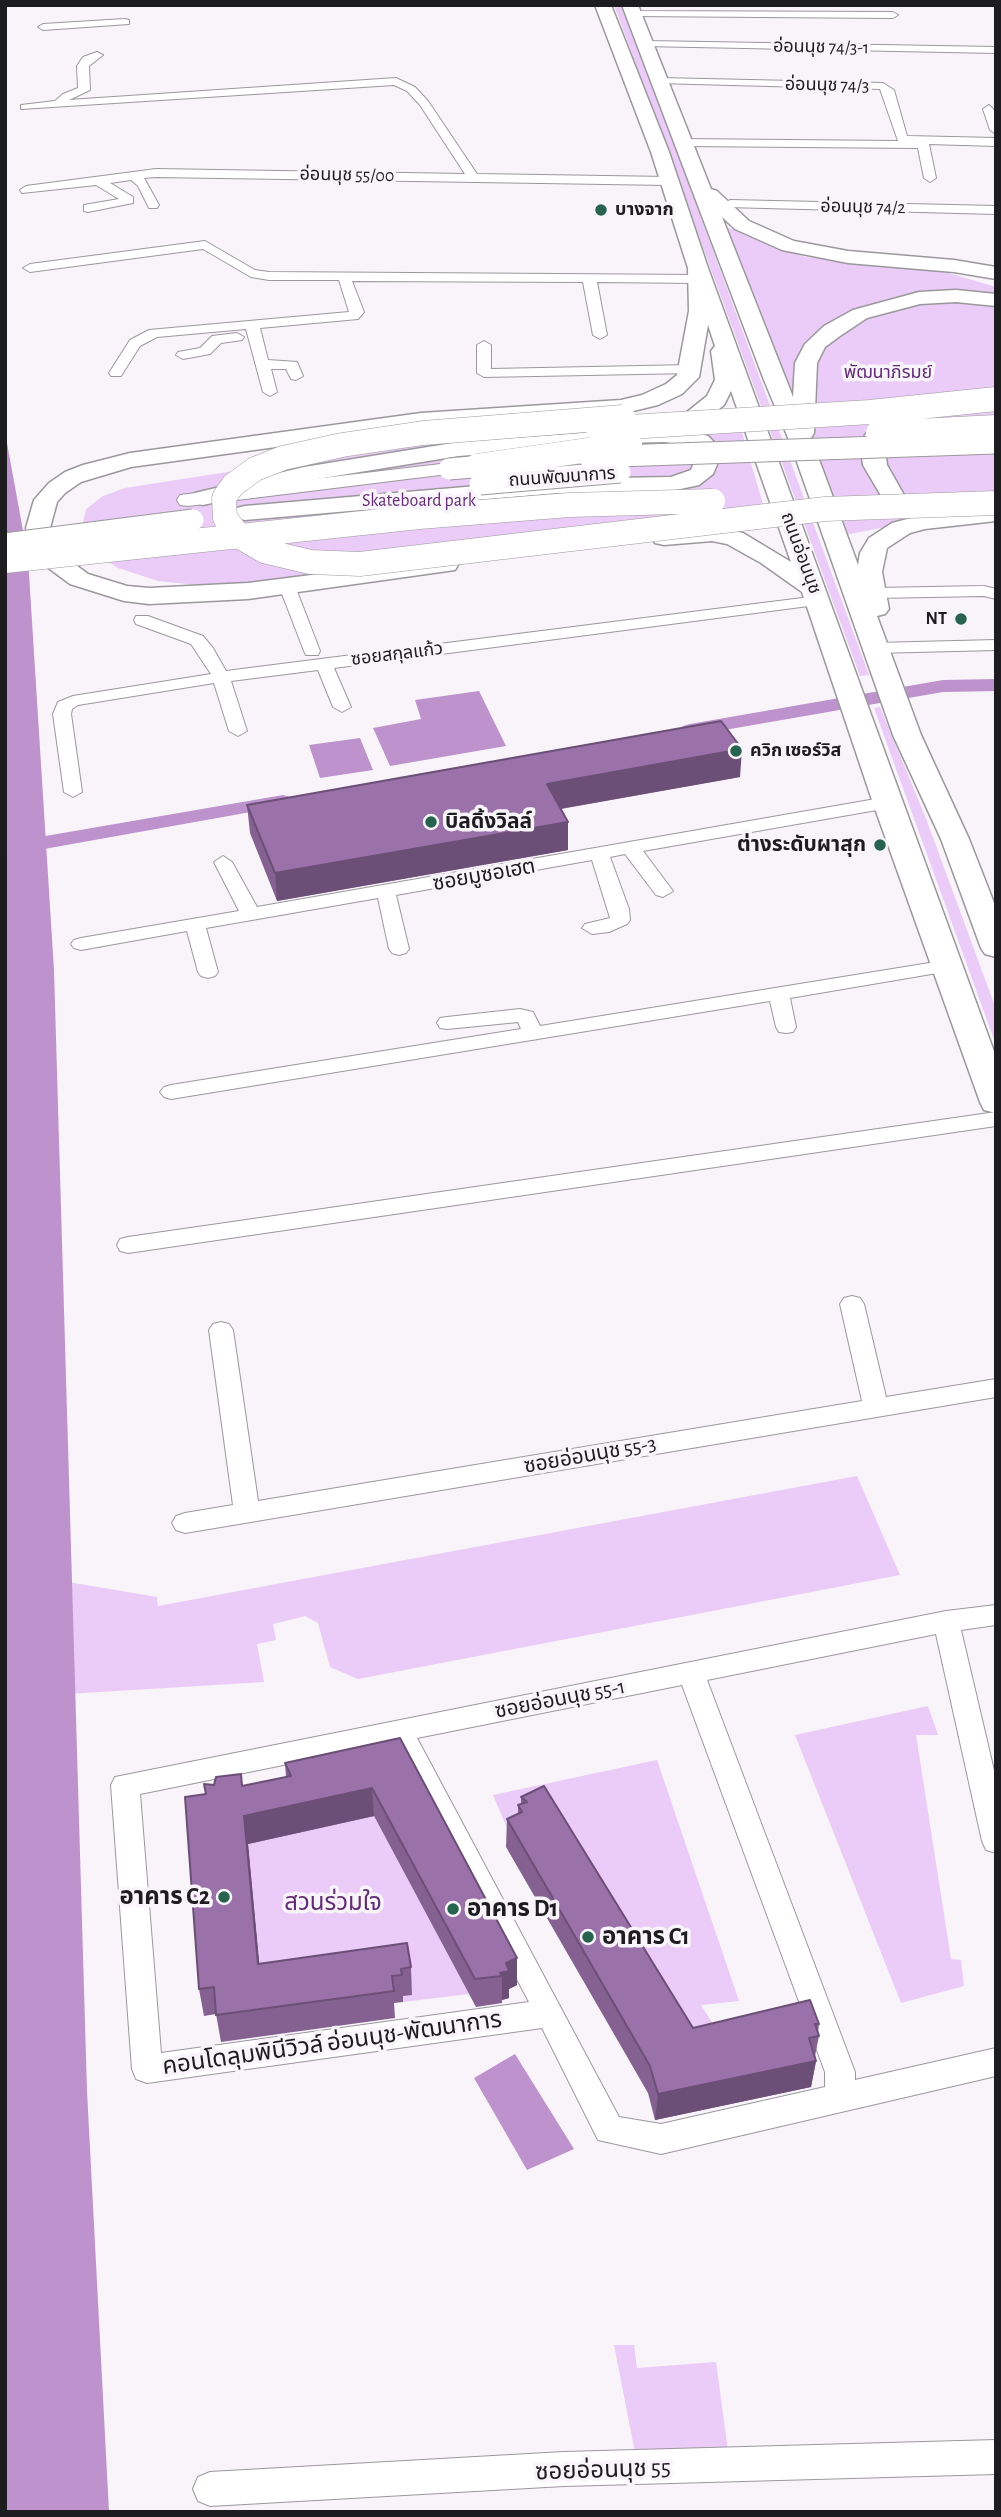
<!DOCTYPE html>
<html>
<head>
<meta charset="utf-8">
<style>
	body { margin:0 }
	#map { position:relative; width:1001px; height:2517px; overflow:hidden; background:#f8f4f9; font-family:"Alegreya Sans",sans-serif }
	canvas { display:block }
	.frame { position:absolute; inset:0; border:7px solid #1d1c1e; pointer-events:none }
</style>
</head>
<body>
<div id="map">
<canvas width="1001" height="2517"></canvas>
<div class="frame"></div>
</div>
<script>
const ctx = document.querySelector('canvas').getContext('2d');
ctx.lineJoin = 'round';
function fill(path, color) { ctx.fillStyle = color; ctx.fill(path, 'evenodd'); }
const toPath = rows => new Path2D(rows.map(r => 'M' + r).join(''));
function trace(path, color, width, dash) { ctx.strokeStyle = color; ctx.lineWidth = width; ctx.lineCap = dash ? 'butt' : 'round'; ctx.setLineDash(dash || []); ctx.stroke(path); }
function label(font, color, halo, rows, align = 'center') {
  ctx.font = font + ' "Alegreya Sans","Noto Sans Thai",sans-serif'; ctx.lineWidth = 7; ctx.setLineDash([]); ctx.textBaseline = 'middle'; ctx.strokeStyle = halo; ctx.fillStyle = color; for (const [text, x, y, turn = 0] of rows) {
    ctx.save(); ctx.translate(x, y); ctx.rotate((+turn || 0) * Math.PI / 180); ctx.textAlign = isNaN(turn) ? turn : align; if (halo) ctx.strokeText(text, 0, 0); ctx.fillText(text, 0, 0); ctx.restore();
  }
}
fill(toPath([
	[614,5,620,5,636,41,869,675,860,676],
	[716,223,805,257,928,267,996,287,996,505,835,537],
	[736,412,765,511,227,588,158,581,118,568,98,555,80,535,86,509,103,496,125,488,420,442],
	[880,707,925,816,996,1009,996,1045,874,708],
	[857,1476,900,1575,358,1679,330,1667,318,1623,305,1616,273,1624,276,1640,257,1644,264,1682,67,1694,56,1580,157,1597,158,1606],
	[928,1706,938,1735,916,1735,951,1959,961,1960,964,1986,901,2003,795,1735],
	[657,1760,739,2001,701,2005,727,2046,691,2055,514,1844,493,1795],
	[244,1802,374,1816,469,1994,403,2002,402,1996,262,1991],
	[614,2345,634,2345,637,2368,716,2362,730,2465,638,2468]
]), '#ebcbf7');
fill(toPath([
	[5,432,28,558,54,970,87,2091,109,2512,5,2512],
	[479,691,506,746,390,766,373,728,421,719,415,700],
	[360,738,373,770,320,778,309,745],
	[515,2054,574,2149,527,2170,474,2078]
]), '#bd92cd');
fill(toPath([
	[996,679,996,691,943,692,690,736,683,734,680,730,683,726,690,724,943,680,996,679],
	[283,795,290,797,294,801,290,805,5,856,5,843,283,795]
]), '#bd92cd');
const street = toPath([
	[634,11,893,12,898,15,893,18,630,16,630,12,634,11],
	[125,19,129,20,129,24,43,30,38,27,43,24,125,19],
	[647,41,996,47,996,53,643,46,641,44,647,41],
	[97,52,103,55,89,66,90,90,69,100,396,78,415,87,428,101,477,174,669,177,675,181,669,185,156,177,144,178,159,205,157,208,149,208,138,186,131,180,110,183,133,197,133,203,88,212,84,211,84,205,119,199,96,185,22,193,20,190,26,186,156,169,465,174,420,105,407,91,394,85,21,109,21,105,55,101,63,94,78,88,77,66,83,57,97,52],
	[661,78,883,83,894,90,907,136,996,138,996,146,929,144,936,178,930,182,924,178,918,148,684,146,678,142,680,139,898,141,880,89,657,83,655,81,661,78],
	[989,105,996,112,996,134,990,130,983,109,989,105],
	[730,200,996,206,996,214,726,207,724,204,730,200],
	[205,241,255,270,269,272,698,275,705,279,698,283,597,282,607,335,600,339,593,335,583,282,352,281,364,312,358,319,260,328,268,360,297,362,303,376,296,380,291,379,286,369,271,369,277,392,270,396,263,392,246,329,157,337,140,346,121,376,111,376,109,373,130,340,149,330,349,312,339,280,269,280,251,277,203,249,30,272,23,268,30,264,205,241],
	[237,333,244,337,242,340,221,343,210,354,183,359,176,355,178,352,200,348,212,336,237,333],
	[484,341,491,345,491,369,691,365,698,369,691,373,484,377,477,373,477,345,484,341],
	[287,581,295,586,320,651,318,655,306,655,304,651,279,586,287,581],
	[984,586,996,589,996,599,984,596,875,598,867,593,875,588,984,586],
	[818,596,824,598,826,601,824,604,334,668,351,707,342,712,333,707,318,670,231,681,247,731,238,736,229,731,214,683,78,705,72,709,71,714,82,792,73,797,64,792,53,714,58,702,73,696,211,674,191,644,136,624,134,620,136,616,148,616,203,636,213,648,226,671,818,596],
	[996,640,996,650,875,653,867,648,875,643,996,640],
	[887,797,894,799,896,803,894,807,643,851,673,891,663,897,656,895,625,854,610,857,629,909,630,920,627,924,609,932,592,934,582,928,585,924,610,918,592,860,396,895,409,949,406,953,399,955,392,953,389,949,378,898,206,928,218,972,215,976,208,978,201,976,198,972,187,931,81,950,74,948,71,944,74,940,81,938,239,911,214,862,223,856,232,862,257,907,887,797],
	[948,960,955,962,958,966,955,970,790,998,796,1027,793,1032,786,1033,779,1032,776,1027,770,1001,171,1099,164,1097,160,1092,164,1087,171,1085,521,1029,518,1022,447,1029,440,1028,437,1023,440,1018,447,1017,520,1009,533,1012,540,1026,948,960],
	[996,1112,996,1126,128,1253,120,1251,117,1245,120,1239,128,1237,996,1112],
	[852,1296,860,1298,864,1304,886,1397,996,1379,996,1397,185,1533,176,1530,172,1523,176,1516,185,1513,233,1505,209,1330,213,1324,221,1322,229,1324,233,1330,258,1501,862,1401,840,1304,844,1298,852,1296],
	[996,1605,996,1625,961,1630,996,1779,996,1853,986,1850,982,1841,936,1634,707,1680,855,2072,855,2080,996,2048,996,2076,661,2154,598,2140,542,2028,147,2083,136,2079,132,2069,111,1785,115,1777,946,1611,996,1605],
	[682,1685,825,2072,825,2087,661,2124,619,2117,417,1738,682,1685],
	[392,1743,529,2002,161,2053,140,1794,392,1743],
	[996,2440,996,2474,564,2486,210,2506,198,2501,193,2489,198,2477,210,2472,564,2452,996,2440]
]);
const secondary = toPath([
	[449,463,456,465,460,469,456,473,188,506,180,505,177,500,180,495,188,494,449,463]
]);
const primary = toPath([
	[595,5,611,5,669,152,708,268,996,1057,996,1113,984,1110,980,1102,873,803,802,592,761,563,727,544,712,541,664,545,655,543,652,538,655,533,664,531,712,527,743,533,791,562,731,391,724,405,703,422,678,429,708,436,714,442,721,455,713,474,699,485,671,491,637,494,558,493,245,520,237,518,233,513,237,508,245,506,558,479,671,477,691,470,697,455,692,446,665,442,620,443,459,456,304,481,203,505,195,503,191,498,195,493,304,467,459,442,651,428,653,422,687,412,707,396,715,380,711,351,715,346,708,325,699,377,682,394,658,405,621,414,421,427,131,467,81,482,65,493,57,502,50,528,61,554,88,574,127,586,149,588,248,583,446,558,455,560,458,565,455,570,248,599,149,604,124,601,70,584,43,564,31,545,26,528,34,500,49,483,65,472,83,465,130,453,421,413,621,400,642,395,666,384,677,375,689,311,688,268,651,152,595,5],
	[622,5,638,5,711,189,717,191,749,221,794,241,848,251,954,260,996,267,996,279,954,272,848,263,782,250,735,229,722,217,793,397,795,363,805,344,824,326,853,310,919,292,956,290,996,294,996,306,956,302,920,304,867,318,840,336,825,347,817,363,814,433,811,438,858,565,860,553,869,538,892,523,915,517,896,512,886,504,863,465,861,449,865,435,874,424,897,417,905,419,908,424,905,429,887,437,885,449,887,465,904,495,912,502,942,509,944,513,996,507,996,521,925,529,910,533,887,548,882,572,889,609,885,614,877,616,921,735,969,839,996,908,996,957,985,954,981,948,941,839,893,735,791,445,764,380,622,5]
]);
trace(street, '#9b989d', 2);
trace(secondary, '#9b989d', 2);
trace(primary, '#9b989d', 3);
fill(street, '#fff');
fill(secondary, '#fff');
fill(primary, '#fff');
const secondaryBridge = toPath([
	[589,457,996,443],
	[449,469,506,464],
	[480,484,620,472],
	[5,544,193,520]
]);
const primaryBridge = toPath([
	[623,417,423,433,342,445,283,458,255,469,233,485,224,498,225,518,240,537,264,551,310,562,360,564,825,509,996,503],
	[598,429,870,412,996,399],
	[878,433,996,427],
	[477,466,630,444],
	[5,561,419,517,569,505,713,501]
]);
trace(secondaryBridge, '#9b989d', 23, []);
trace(primaryBridge, '#9b989d', 25, []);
trace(secondaryBridge, '#fff', 21);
trace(primaryBridge, '#fff', 24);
fill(toPath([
	[740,777,561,809,568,850,277,901,250,833,247,805],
	[400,1738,517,1958,517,1985,509,1989,509,1998,502,2000,502,2003,476,2007,374,1816,248,1844,259,1964,411,1967,412,1995,403,1996,403,2002,394,2003,395,2018,221,2042,216,2014,204,2016,199,1989,206,1794,214,1785,242,1786,286,1777,285,1763],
	[544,1786,693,2028,819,2024,818,2033,819,2036,815,2056,816,2061,811,2087,655,2120,648,2093,506,1847,507,1819,518,1814,518,1805,521,1804,521,1797]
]), '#856192');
fill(toPath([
	[742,749,740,777,547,811,547,784],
	[568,822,568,850,277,901,275,873],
	[372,1788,374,1816,248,1844,262,1991,258,1964,244,1816],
	[517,1958,517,1985,509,1989,509,1998,502,2000,502,1976,500,1973,506,1963],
	[816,2061,811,2087,655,2120,658,2094]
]), '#6c4f77');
const building = toPath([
	[721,721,742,749,547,784,568,822,275,873,247,805,721,721],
	[400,1738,517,1958,506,1963,509,1971,500,1973,502,1976,475,1979,372,1788,244,1816,258,1964,407,1943,411,1967,401,1969,402,1975,392,1976,394,1991,216,2015,214,1987,199,1989,185,1797,206,1794,204,1784,214,1785,216,1777,241,1774,242,1786,291,1776,285,1763,400,1738],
	[544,1786,693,2028,810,2000,819,2024,815,2024,819,2036,809,2038,816,2061,658,2094,650,2066,507,1819,522,1812,518,1805,527,1802,521,1797,544,1786]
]);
fill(building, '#9b71aa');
trace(building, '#6c4f77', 2);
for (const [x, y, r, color] of [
	[601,210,7,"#27634e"],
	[961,619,7,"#27634e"],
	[736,751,7,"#27634e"],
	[431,822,7,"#27634e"],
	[880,845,7,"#27634e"],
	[224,1897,7,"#27634e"],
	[453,1909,7,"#27634e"],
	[588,1937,7,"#27634e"]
]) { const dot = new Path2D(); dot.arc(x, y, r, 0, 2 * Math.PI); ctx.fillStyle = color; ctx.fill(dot); trace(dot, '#f8f4f9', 2.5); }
label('18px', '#1d1c1e', '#f8f4f9', [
	["อ่อนนุช 74/3-1",821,47,1],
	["อ่อนนุช 74/3",827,85,1],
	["อ่อนนุช 55/00",347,175,1],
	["อ่อนนุช 74/2",863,207,1],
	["ถนนพัฒนาการ",562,477,-4],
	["ถนนอ่อนนุช",801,553,70],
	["ซอยสกุลแก้ว",397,654,-7]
]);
label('bold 18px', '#1d1c1e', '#f8f4f9', [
	["บางจาก",615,210],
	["NT",947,619,"right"],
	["ควิก เซอร์วิส",750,751]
], 'left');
label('18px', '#632d75', '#f8f4f9', [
	["พัฒนาภิรมย์",888,373],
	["Skateboard park",419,501]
]);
label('bold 21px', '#1d1c1e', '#f8f4f9', [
	["บิลดิ้งวิลล์",445,822],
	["ต่างระดับผาสุก",866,845,"right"]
], 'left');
label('21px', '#1d1c1e', '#f8f4f9', [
	["ซอยมูซอเฮต",484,875,-10],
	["ซอยอ่อนนุช 55-3",590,1455,-10],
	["ซอยอ่อนนุช 55-1",560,1699,-11]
]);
label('bold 24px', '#1d1c1e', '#f8f4f9', [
	["อาคาร C2",210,1897,"right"],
	["อาคาร D1",467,1909],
	["อาคาร C1",602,1937]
], 'left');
label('24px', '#632d75', '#f8f4f9', [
	["สวนร่วมใจ",333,1903]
]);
label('24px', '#1d1c1e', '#f8f4f9', [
	["คอนโดลุมพินีวิวล์ อ่อนนุช-พัฒนาการ",332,2043,-8],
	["ซอยอ่อนนุช 55",603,2470,-2]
]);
</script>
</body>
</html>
